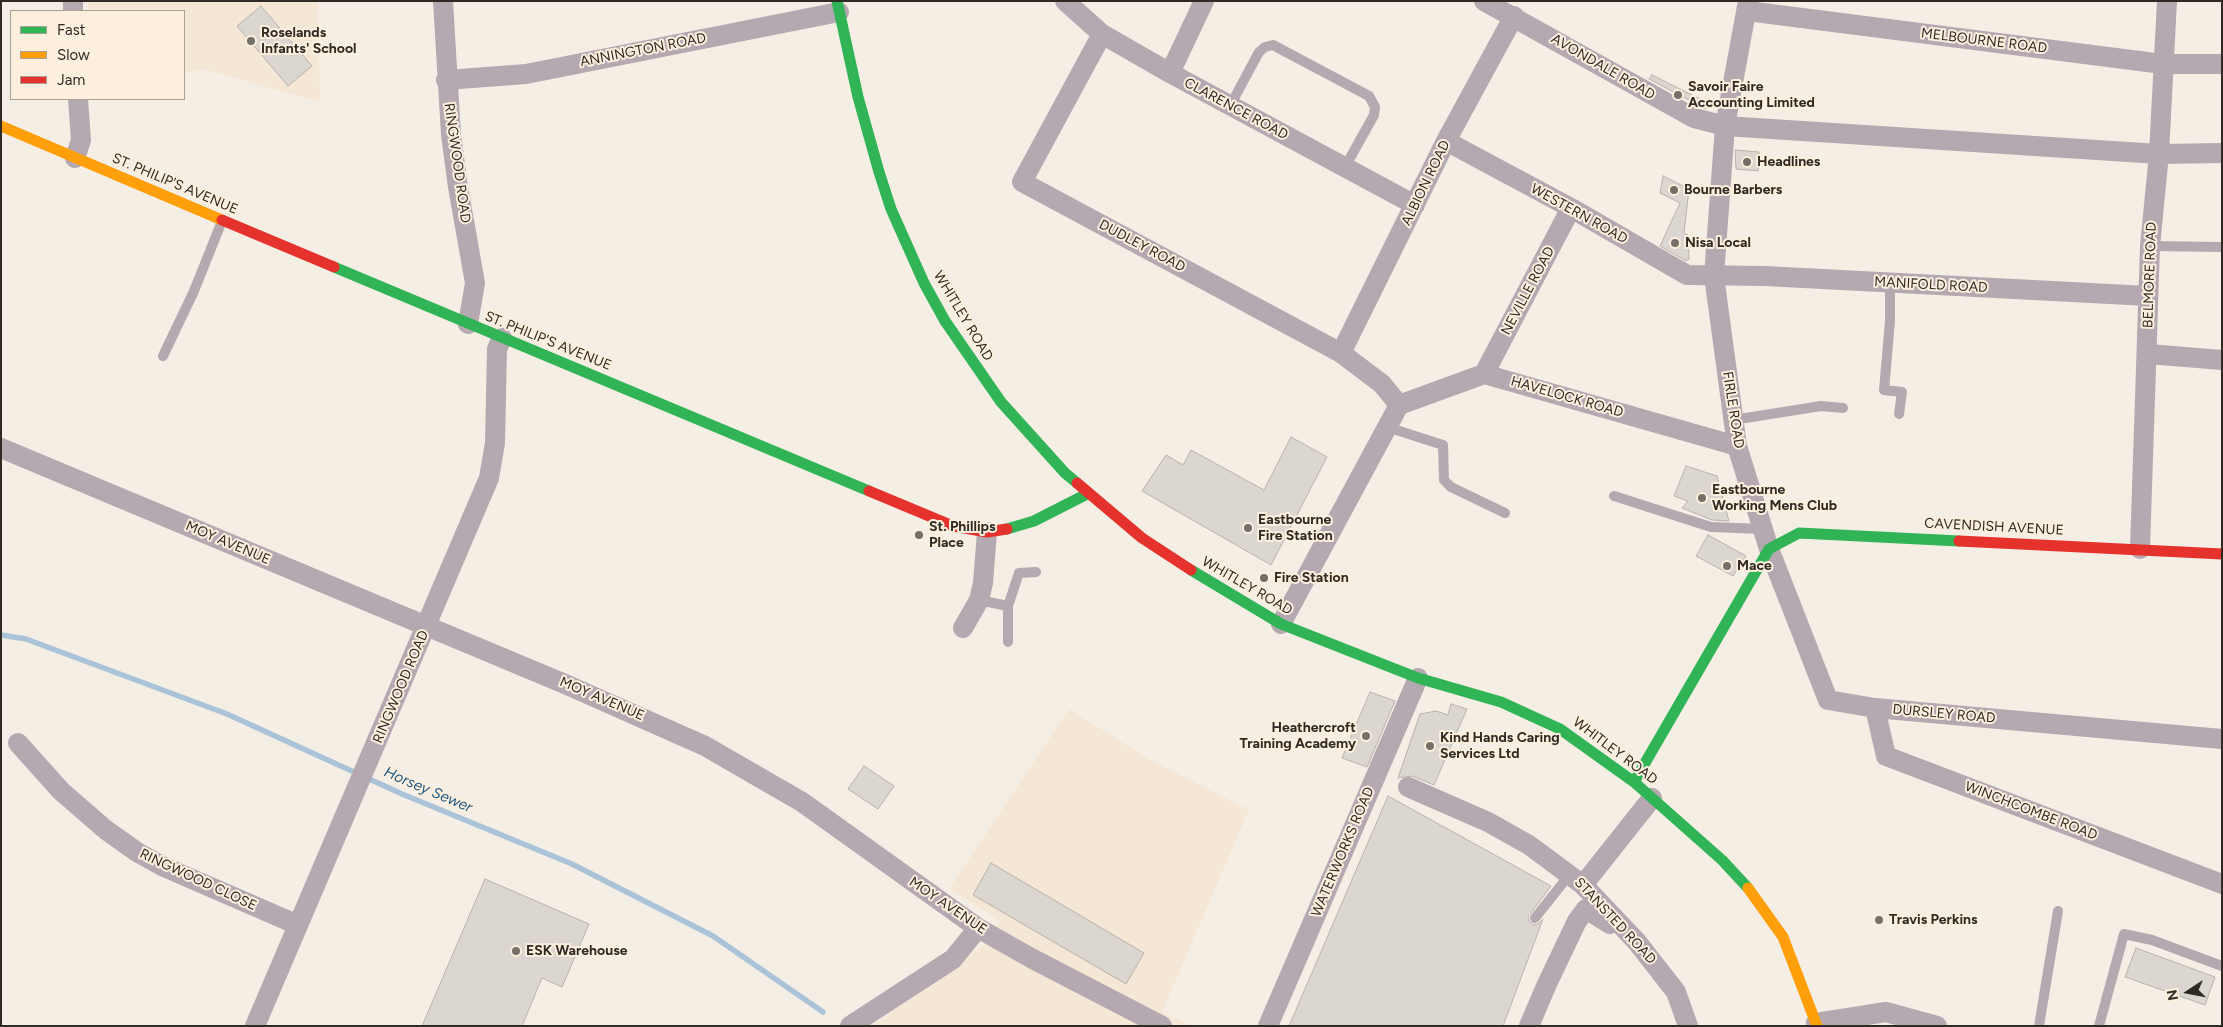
<!DOCTYPE html>
<html>
<head>
<meta charset="utf-8">
<style>
	body { margin:0 }
	#map { position:relative; width:2223px; height:1027px; overflow:hidden; background:#f5eee5; font-family:Figtree,sans-serif }
	canvas { display:block }
	.frame { position:absolute; inset:0; border:2px solid #2f2b24; pointer-events:none }
	.legend { position:absolute; left:10px; top:10px; width:175px; height:90px; box-sizing:border-box; background:#fcefde; border:1px solid #aaa194; margin:0; padding:6px 9px; list-style:none; font-size:15px; color:#2f2b24 }
	.legend li { display:flex; align-items:center; gap:10px; height:25px }
	.legend b { width:25px; border:1px solid #aaa194 }
	.north { position:absolute; left:2163px; top:967px; width:50px; height:50px; -webkit-text-stroke:4px #fcefde; paint-order:stroke; rotate:259deg; font-size:14px; font-weight:700; line-height:20px; text-align:center; color:#2f2b24 }
	.north::after { content:''; display:block; margin:auto; width:18px; height:22px; background:#2f2b24; clip-path:polygon(50% 0,100% 100%,50% 72%,0 100%) }
</style>
</head>
<body>
<div id="map">
<canvas width="2223" height="1027"></canvas>
<div class="frame"></div>
<ul class="legend">
<li><b style="height:6px;background:#30b455"></b>Fast</li>
<li><b style="height:6px;background:#ff9f0a"></b>Slow</li>
<li><b style="height:6px;background:#e5322d"></b>Jam</li>
</ul>
<div class="north">N</div>
</div>
<script>
const ctx = document.querySelector('canvas').getContext('2d');
ctx.lineJoin = 'round';
function fill(path, color) { ctx.fillStyle = color; ctx.fill(path, 'evenodd'); }
const toPath = rows => new Path2D(rows.map(r => 'M' + r).join(''));
function trace(path, color, width, dash) { ctx.strokeStyle = color; ctx.lineWidth = width; ctx.lineCap = dash ? 'butt' : 'round'; ctx.setLineDash(dash || []); ctx.stroke(path); }
function label(font, color, halo, rows, align = 'center') {
  ctx.font = font + ' Figtree,sans-serif'; ctx.lineWidth = 4; ctx.setLineDash([]); ctx.textBaseline = 'middle'; ctx.strokeStyle = halo; ctx.fillStyle = color; for (const [text, x, y, turn = 0] of rows) {
    ctx.save(); ctx.translate(x, y); ctx.rotate((+turn || 0) * Math.PI / 180); ctx.textAlign = isNaN(turn) ? turn : align; if (halo) ctx.strokeText(text, 0, 0); ctx.fillText(text, 0, 0); ctx.restore();
  }
}
fill(toPath([
	[88,1,318,1,320,102,206,70,184,72,184,11,88,11],
	[1069,709,1149,759,1249,810,1162,1012,1193,1026,872,1026,983,946,1000,921,949,889]
]), '#f4e7d6');
trace(toPath([
	[1,635,26,639,227,714,402,794,572,864,713,936,823,1012]
]), '#aac3d8', 5.5);
const building = toPath([
	[261,6,312,66,288,86,237,26,261,6],
	[1652,75,1708,103,1706,109,1649,79,1652,75],
	[1735,150,1759,152,1758,171,1736,169,1735,150],
	[1663,176,1689,189,1684,233,1688,235,1689,259,1686,261,1660,246,1680,203,1660,193,1663,176],
	[1291,437,1327,457,1271,565,1142,491,1166,455,1183,465,1191,450,1264,490,1291,437],
	[1686,466,1717,476,1729,521,1712,520,1682,508,1688,501,1674,496,1686,466],
	[1708,535,1746,556,1733,576,1696,556,1708,535],
	[1370,692,1395,701,1367,767,1342,758,1370,692],
	[1451,704,1467,709,1434,785,1412,776,1398,778,1420,714,1436,711,1448,715,1451,704],
	[864,766,894,786,878,809,848,789,864,766],
	[1388,796,1551,886,1528,917,1529,921,1534,925,1538,924,1543,919,1503,1026,1289,1026,1388,796],
	[991,863,1144,953,1126,984,973,895,991,863],
	[485,879,589,924,562,987,542,978,522,1026,422,1026,485,879],
	[2136,948,2215,977,2205,1005,2125,977,2136,948]
]);
fill(building, '#dcd6d0');
trace(building, '#b9b2ac', 1);
trace(toPath([
	[1230,106,1259,52,1265,47,1273,45,1369,96,1375,107,1374,115,1345,167],
	[2150,246,2222,247],
	[1890,282,1890,321,1884,390,1902,392,1899,414],
	[163,356,194,291,222,221],
	[1733,420,1821,406,1843,408],
	[1387,427,1443,445,1444,480,1451,487,1505,513],
	[1614,496,1711,527,1763,529],
	[979,600,1008,606,1019,573,1036,572],
	[1008,642,1008,606],
	[1535,918,1570,874],
	[2039,1026,2058,911],
	[2099,1026,2124,934,2152,940,2222,966]
]), '#b4a9b1', 10);
trace(toPath([
	[73,1,73,11],
	[443,1,451,135,458,187,475,283,468,324],
	[1065,1,1102,34,1170,73,1415,205],
	[1484,1,1694,118,1725,126,2159,154,2222,153],
	[1748,1,1725,126,1714,276,1737,446,1769,549,1828,700,1875,708,2222,739],
	[1747,11,2163,64,2222,64],
	[1102,34,1022,182,1341,353,1382,384,1399,405],
	[1170,73,1204,1],
	[446,80,526,74,839,12],
	[1446,141,1571,208,1687,275,1765,276,2148,296],
	[75,158,81,140,78,99],
	[1341,353,1446,141,1514,16],
	[2148,354,2222,360],
	[1484,374,1571,208],
	[1399,405,1484,374,1737,446],
	[1,448,565,684,705,746,802,802,978,928,1031,958,1162,1026],
	[2140,549,2150,246,2159,154,2167,1],
	[1281,624,1399,405],
	[963,628,979,600,983,583,987,532],
	[1875,708,1886,756,2222,884],
	[18,743,61,791,106,830,137,852,162,866,298,925],
	[1408,787,1488,822,1529,845,1583,885,1637,942,1676,992,1688,1026],
	[1583,885,1652,798],
	[1816,1023,1886,1012,1937,1026],
	[255,1026,489,478,495,443,497,349,502,338],
	[850,1026,953,959,978,928],
	[1268,1026,1418,678],
	[1529,1026,1547,984,1577,921,1586,909,1610,924]
]), '#b4a9b1', 20);
trace(toPath([
	[837,1,858,97,879,172,891,209,924,283,945,321,1001,402,1065,473,1077,483],
	[334,267,869,491],
	[1007,529,1034,521,1087,494],
	[1191,570,1281,624,1418,678,1501,702,1560,729,1634,782,1722,860,1748,888],
	[1634,782,1769,549,1799,533,1959,541]
]), '#30b455', 11);
trace(toPath([
	[1,126,222,220],
	[1748,888,1783,937,1817,1026]
]), '#ff9f0a', 11);
trace(toPath([
	[222,220,334,267],
	[1077,483,1142,538,1191,570],
	[869,491,953,526,987,532,1007,529],
	[1959,541,2222,554]
]), '#e5322d', 11);
for (const [x, y, r, color] of [
	[251,41,5,"#746f68"],
	[1678,95,5,"#746f68"],
	[1747,162,5,"#746f68"],
	[1674,190,5,"#746f68"],
	[1675,243,5,"#746f68"],
	[1702,498,5,"#746f68"],
	[1248,528,5,"#746f68"],
	[919,535,5,"#746f68"],
	[1727,566,5,"#746f68"],
	[1264,578,5,"#746f68"],
	[1366,736,5,"#746f68"],
	[1430,746,5,"#746f68"],
	[1879,920,5,"#746f68"],
	[516,951,5,"#746f68"]
]) { const dot = new Path2D(); dot.arc(x, y, r, 0, 2 * Math.PI); ctx.fillStyle = color; ctx.fill(dot); trace(dot, '#fcefde', 2); }
label('bold 14px', '#2f2b24', '#fcefde', [
	["Roselands",261,33],
	["Infants' School",261,49],
	["Savoir Faire",1688,87],
	["Accounting Limited",1688,103],
	["Headlines",1757,162],
	["Bourne Barbers",1684,190],
	["Nisa Local",1685,243],
	["Eastbourne",1712,490],
	["Working Mens Club",1712,506],
	["Eastbourne",1258,520],
	["Fire Station",1258,536],
	["St. Phillips",929,527],
	["Place",929,543],
	["Mace",1737,566],
	["Fire Station",1274,578],
	["Heathercroft",1356,728,"right"],
	["Training Academy",1356,744,"right"],
	["Kind Hands Caring",1440,738],
	["Services Ltd",1440,754],
	["Travis Perkins",1889,920],
	["ESK Warehouse",526,951]
], 'left');
label('14px', '#2f2b24', '#fcefde', [
	["MELBOURNE ROAD",1984,41,7],
	["ANNINGTON ROAD",643,50,-11],
	["AVONDALE ROAD",1603,67,30],
	["CLARENCE ROAD",1236,109,28],
	["RINGWOOD ROAD",457,163,82],
	["ALBION ROAD",1426,183,-64],
	["ST. PHILIP'S AVENUE",175,184,23],
	["WESTERN ROAD",1579,214,29],
	["DUDLEY ROAD",1142,246,28],
	["BELMORE ROAD",2150,275,-88],
	["MANIFOLD ROAD",1931,285,3],
	["NEVILLE ROAD",1528,291,-62],
	["WHITLEY ROAD",963,316,59],
	["ST. PHILIP'S AVENUE",548,341,22],
	["HAVELOCK ROAD",1567,397,16],
	["FIRLE ROAD",1733,410,81],
	["CAVENDISH AVENUE",1994,527,3],
	["MOY AVENUE",228,543,23],
	["WHITLEY ROAD",1247,586,30],
	["RINGWOOD ROAD",401,687,-67],
	["MOY AVENUE",602,699,23],
	["DURSLEY ROAD",1944,714,5],
	["WHITLEY ROAD",1615,751,37],
	["WINCHCOMBE ROAD",2031,811,21],
	["WATERWORKS ROAD",1343,852,-67],
	["RINGWOOD CLOSE",198,880,25],
	["MOY AVENUE",948,906,34],
	["STANSTED ROAD",1615,921,47]
]);
label('italic 15px', '#205a86', '#fcefde', [
	["Horsey Sewer",428,790,23]
]);
</script>
</body>
</html>
